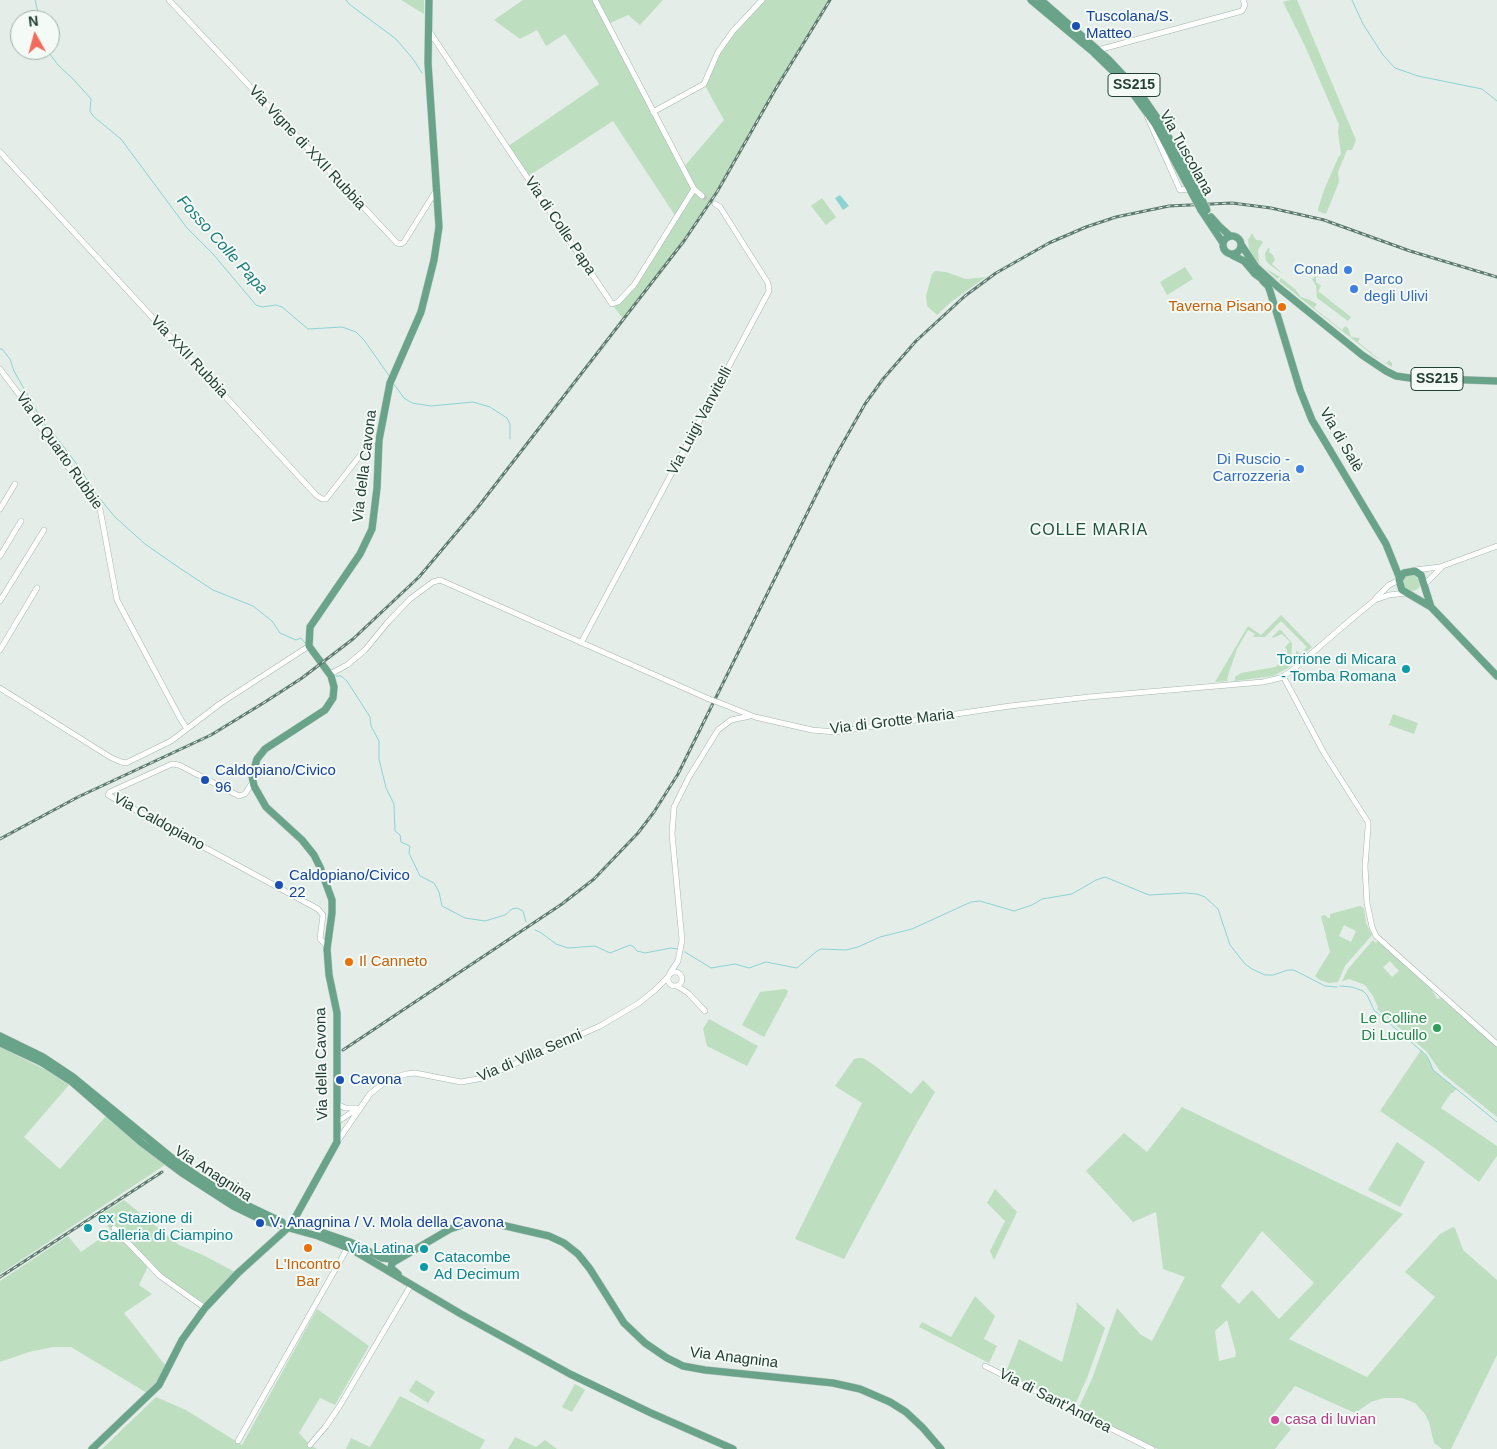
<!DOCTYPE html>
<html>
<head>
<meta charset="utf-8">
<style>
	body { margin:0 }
	#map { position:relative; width:1497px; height:1449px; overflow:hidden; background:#e4ede8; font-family:Arial,sans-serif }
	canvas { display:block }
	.north { position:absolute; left:10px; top:10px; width:50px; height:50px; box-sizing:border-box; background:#f4faf6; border:1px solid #a0afa8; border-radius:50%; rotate:353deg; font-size:14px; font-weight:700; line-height:20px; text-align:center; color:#233f33 }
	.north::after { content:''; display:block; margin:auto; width:18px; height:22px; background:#f3695c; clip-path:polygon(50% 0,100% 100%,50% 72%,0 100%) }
</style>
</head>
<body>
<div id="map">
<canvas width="1497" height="1449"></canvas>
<div class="north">N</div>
</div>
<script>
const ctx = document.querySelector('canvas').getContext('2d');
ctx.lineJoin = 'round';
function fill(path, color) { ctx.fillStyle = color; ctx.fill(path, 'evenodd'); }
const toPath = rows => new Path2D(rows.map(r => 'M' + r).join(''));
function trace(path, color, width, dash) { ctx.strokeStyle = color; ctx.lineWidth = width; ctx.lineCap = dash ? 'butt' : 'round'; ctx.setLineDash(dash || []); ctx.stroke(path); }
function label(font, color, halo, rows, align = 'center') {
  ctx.font = font + ' Arial,sans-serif'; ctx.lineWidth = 4; ctx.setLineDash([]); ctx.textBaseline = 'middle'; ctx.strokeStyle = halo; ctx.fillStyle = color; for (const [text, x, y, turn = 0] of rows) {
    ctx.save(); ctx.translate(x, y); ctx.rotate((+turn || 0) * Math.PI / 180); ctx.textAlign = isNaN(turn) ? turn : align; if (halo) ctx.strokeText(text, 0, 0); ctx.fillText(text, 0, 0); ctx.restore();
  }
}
fill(toPath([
	[401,0,424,0,424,14],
	[523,0,663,0,640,25,628,15,608,24,683,168,724,120,704,84,718,52,762,0,830,0,775,90,717,192,684,241,623,319,612,304,615,303,634,285,676,217,613,121,527,177,507,147,599,84,565,34,546,46,537,30,520,39,494,20],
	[1290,0,1297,0,1356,140,1352,150,1347,150,1338,172,1339,182,1326,214,1318,211,1318,209,1324,190,1338,158,1341,154,1338,132,1339,125,1305,46,1283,2],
	[822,198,836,217,826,225,811,206],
	[1252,233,1256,240,1260,240,1263,242,1258,250,1259,262,1265,268,1280,277,1277,279,1256,260,1251,253,1249,248,1248,240],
	[1268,248,1270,249,1269,252,1273,255,1275,260,1272,264,1283,274,1270,265,1266,261,1265,254],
	[1185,267,1193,279,1167,295,1160,282],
	[935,271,946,272,966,279,986,277,951,302,937,315,927,306,926,296,932,274],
	[1316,276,1316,282,1321,286,1318,291,1351,317,1348,321,1317,298,1316,286,1312,279],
	[1281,278,1295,289,1301,297,1310,300,1317,304,1314,308,1342,330,1345,326,1348,328,1351,337,1360,338,1358,342,1374,355,1386,364,1389,360,1392,363,1392,367,1374,356,1319,313,1279,281],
	'1403 582a9 9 0 1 1 18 0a9 9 0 1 1-18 0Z',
	[1281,615,1312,647,1288,668,1273,676,1235,681,1235,677,1241,673,1275,667,1286,660,1287,650,1285,647,1290,642,1282,634,1273,638,1272,637,1279,630,1281,630,1292,643,1291,662,1296,659,1296,650,1300,654,1307,647,1281,621,1265,637,1253,637,1255,634,1248,630,1237,649,1227,679,1228,681,1215,682,1248,626,1261,635],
	[1393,714,1418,723,1414,734,1389,725],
	[1360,906,1364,908,1366,923,1372,935,1345,966,1338,982,1329,983,1320,980,1315,976,1330,952,1321,916,1325,915,1328,918,1330,918,1330,914],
	[1344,925,1356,931,1351,942,1339,936],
	[1373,940,1376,943,1378,941,1432,990,1437,999,1441,998,1497,1047,1497,1117,1452,1081,1440,1071,1426,1051,1377,1009,1378,1007,1373,996,1365,985,1349,979,1342,981,1348,969],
	[1390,961,1399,971,1392,977,1383,967],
	[785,989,788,991,786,996,764,1037,742,1025,760,992],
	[709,1019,758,1046,747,1066,707,1046,703,1029],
	[0,1047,48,1071,69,1085,24,1137,60,1169,106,1116,165,1165,0,1274],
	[1421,1050,1429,1060,1433,1070,1456,1089,1453,1093,1451,1093,1441,1108,1497,1146,1497,1156,1479,1182,1436,1149,1380,1111],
	[858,1058,863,1058,874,1065,911,1094,923,1080,935,1092,914,1128,844,1259,795,1239,862,1103,835,1086,854,1059],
	[1182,1107,1403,1214,1289,1339,1367,1377,1435,1297,1405,1272,1440,1234,1453,1227,1455,1228,1463,1250,1497,1280,1497,1355,1451,1449,1442,1449,1434,1443,1429,1422,1425,1414,1415,1403,1402,1398,1384,1398,1371,1402,1355,1413,1295,1386,1273,1414,1291,1429,1275,1449,1158,1449,1078,1409,1092,1379,1117,1308,1140,1334,1152,1341,1185,1277,1163,1269,1156,1212,1133,1222,1086,1171,1124,1133,1147,1152],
	[1262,1231,1314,1283,1279,1319,1252,1290,1239,1304,1221,1286],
	[1227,1320,1236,1353,1235,1357,1219,1361,1215,1331],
	[1397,1142,1425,1162,1400,1207,1368,1190],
	[995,1189,1017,1212,994,1260,990,1251,1005,1221,987,1203],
	[124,1200,179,1245,203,1255,235,1272,205,1304,163,1276,149,1264,139,1285,152,1294,124,1313,165,1365,158,1382,147,1393,71,1347,53,1347,29,1352,0,1362,0,1281,68,1236,81,1252,111,1231,100,1215],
	[975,1296,995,1316,984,1339,997,1346,989,1363,919,1327,922,1322,951,1337],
	[1076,1302,1105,1328,1087,1378,1074,1407,1006,1372,1019,1339,1062,1362,1077,1307],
	[317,1309,369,1346,335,1405,320,1398,299,1433,310,1445,317,1449,102,1449,156,1397,186,1410,242,1445],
	[416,1380,435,1392,428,1403,409,1391],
	[575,1384,585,1390,572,1412,562,1407],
	[400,1396,485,1440,480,1449,346,1449,351,1438,370,1447],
	[515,1437,536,1447,545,1440,557,1449,508,1449]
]), '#bddfc0');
fill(toPath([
	[840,195,849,206,843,210,835,198]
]), '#8cd3d2');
trace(toPath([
	[35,0,40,20],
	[346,0,349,4,396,39,413,59,422,73],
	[1352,0,1363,24,1383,55,1395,68,1418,76,1482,89,1497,101],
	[47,50,58,65,73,79,91,99,90,111,93,116,121,139,187,228,213,254,256,305,262,307,276,305,282,307,308,329,342,327,356,332,364,340,390,377],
	[0,349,2,349,10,359,14,371,44,424,50,429,79,467,96,494,115,517,145,544,181,569,213,590,253,606,272,621,280,633,296,640,301,638,305,643],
	[393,383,404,398,412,403,431,406,473,402,490,407,507,418,510,424,510,439],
	[336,676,341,676,347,681,370,717,371,726,379,741,379,759,386,788,394,804,395,831,400,835,401,842,410,846,409,853,420,876,434,883,439,892,442,906,465,918,485,921,505,915,512,909,517,908,523,911,526,922],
	[535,930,540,932,556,944,568,948,595,946,610,953,630,945,634,947,637,951,645,953,671,948,677,949],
	[685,952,711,968,735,964,749,968,766,962,797,968,817,951,821,949,846,950,858,947,880,937,912,929,971,902,980,901,1014,911,1032,905,1042,899,1072,894,1096,880,1105,877,1149,895,1186,893,1197,894,1205,897,1218,909,1230,945,1245,964,1252,969,1265,975,1273,975,1288,970,1294,970,1325,986,1337,987],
	[1340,986,1352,987,1363,991,1367,995,1374,1010,1426,1055,1429,1060,1433,1070,1497,1122]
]), '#8cd3d2', 1);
trace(toPath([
	[702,196,715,204]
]), '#bdcac4', 5, [5, 2.5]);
const minor = toPath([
	[169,0,397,243,401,244,404,242,437,189],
	[595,0,694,189,702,196],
	[429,31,612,304,618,302,634,285,694,189],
	[1098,50,1242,11,1245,5,1243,0],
	[653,112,704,84,718,52,733,31,762,0],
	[1147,116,1180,190,1190,189],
	[0,152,316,495,322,499,326,499,370,443,374,440,379,440],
	[0,369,24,401,52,446,100,509,117,600,180,718,187,729],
	[0,509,15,484],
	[0,556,21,521],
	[1415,570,1440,567,1497,546],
	[1424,585,1441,568],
	[1376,598,1389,585,1399,580],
	[0,601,44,530],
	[581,643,769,291,768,283,720,207,715,204],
	[0,650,37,588],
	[330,674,347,665,365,650,388,622,410,599,433,582,440,580,709,699],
	[1283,676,1324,753,1368,822,1368,828,1365,866,1367,903,1372,927,1376,936,1497,1044],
	[0,688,110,757,121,762,126,763,171,741,221,703,309,646],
	[720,703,755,717,812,730,835,732,1010,706,1089,697,1263,682,1280,678,1290,672,1354,617,1375,600,1389,595,1407,593],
	[252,783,245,794,239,796,179,765,172,764,110,792,108,795,318,909,323,915,320,939,327,946],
	'668 979a7 7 0 1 1 14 0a7 7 0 1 1-14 0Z',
	[670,973,678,961,682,940,672,834,674,807,689,777,718,730,731,720,750,716],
	[677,986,688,993,705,1011],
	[337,1104,345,1108,357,1108],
	[337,1122,357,1109],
	[337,1142,370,1094,381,1085,393,1078,406,1074,415,1073,461,1082,483,1078,600,1026,639,1003,655,990,668,977],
	[114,1228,160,1276,205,1308],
	[985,1366,1152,1449],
	[238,1441,348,1247],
	[310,1445,326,1426,339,1407,411,1285]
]);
const major = toPath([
	[1031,0,1092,51,1126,84,1155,124,1193,195],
	[1041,0,1108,59,1140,93,1162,125,1199,194],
	[1201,210,1223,243],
	[1211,217,1219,226,1230,236],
	'1223 245a9 9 0 1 1 18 0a9 9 0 1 1-18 0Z',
	[1242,246,1256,267,1278,287,1362,355,1386,371,1396,376,1410,378,1497,381],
	[1232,255,1244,261,1255,274,1266,282],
	[1263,281,1268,286,1270,291,1300,390,1312,420,1386,544,1400,579],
	[1431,607,1421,575,1415,571,1404,573,1399,580,1402,590,1431,607,1497,676],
	[0,1036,43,1057,73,1077,172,1158,199,1177,238,1201,282,1222],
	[0,1043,41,1062,72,1082,142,1143,182,1173,233,1206,264,1221,318,1236,351,1249,461,1314,570,1374,651,1413,733,1449],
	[324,1233,350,1242,382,1258,391,1259,397,1256],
	[398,1274,391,1268,392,1263,450,1229,465,1224,478,1222,493,1223,549,1236,564,1243,578,1254,590,1269,624,1323,645,1343,667,1358,683,1366,705,1370,833,1383,860,1389,890,1402,906,1412,923,1428,941,1449],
	[92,1449,159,1385,182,1340,205,1308,238,1273,291,1225,337,1142,337,1013,329,975,327,949,332,913,332,900,320,867,314,855,302,840,266,807,254,786,252,776,257,759,265,749,325,710,333,698,334,687,331,676,309,646,310,627,360,554,372,529,377,488,379,440,390,383,421,312,434,260,439,227,428,63,429,0]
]);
trace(minor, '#a6b5ae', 6);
trace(major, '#c1c9c6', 8);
trace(minor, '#fff', 5);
trace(major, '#68a38a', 7);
const rail = toPath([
	[0,839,78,797,211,735,265,702,302,678,353,639,419,577,478,507,684,241,717,192,775,90,830,0],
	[343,1050,562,904,594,879,638,833,654,812,678,774,835,457,865,404,883,379,916,341,965,296,996,273,1049,243,1086,227,1116,217,1169,206,1232,203,1271,208,1324,220,1410,251,1497,277],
	[0,1277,162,1172]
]);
trace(rail, '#5d7b6e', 3);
trace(rail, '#f4faf6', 1, [4]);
const minorBridge = toPath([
	[709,699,720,703]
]);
const majorBridge = toPath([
	[1199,194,1207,210],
	[1193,195,1201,210]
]);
trace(minorBridge, '#a6b5ae', 6, []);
trace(majorBridge, '#c1c9c6', 8, []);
trace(minorBridge, '#fff', 5);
trace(majorBridge, '#68a38a', 7);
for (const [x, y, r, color] of [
	[1076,26,5,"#1a4fb4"],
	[1348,270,5,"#3f7fe0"],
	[1354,289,5,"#3f7fe0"],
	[1282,307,5,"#e8710a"],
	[1300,469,5,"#3f7fe0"],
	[1406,669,5,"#0f9aa8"],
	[205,780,5,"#1a4fb4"],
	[279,885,5,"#1a4fb4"],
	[349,962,5,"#e8710a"],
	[1437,1028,5,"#2e9e5b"],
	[340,1080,5,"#1a4fb4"],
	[260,1223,5,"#1a4fb4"],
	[88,1228,5,"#0f9aa8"],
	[308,1248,5,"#e8710a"],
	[424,1249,5,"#0f9aa8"],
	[424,1267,5,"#0f9aa8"],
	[1275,1420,5,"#d1479c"]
]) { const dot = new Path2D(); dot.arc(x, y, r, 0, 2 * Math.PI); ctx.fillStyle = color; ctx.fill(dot); trace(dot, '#f4faf6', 2); }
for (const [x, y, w] of [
	[1134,85,52],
	[1437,379,52]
]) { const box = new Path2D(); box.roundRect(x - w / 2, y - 11.5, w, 23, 4); ctx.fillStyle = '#f4faf6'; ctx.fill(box); trace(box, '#233f33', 1); }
label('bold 14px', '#233f33', null, [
	["SS215",1134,85],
	["SS215",1437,379]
]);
label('15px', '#164399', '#f4faf6', [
	["Tuscolana/S.",1086,17],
	["Matteo",1086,34],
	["Caldopiano/Civico",215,771],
	["96",215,788],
	["Caldopiano/Civico",289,876],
	["22",289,893],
	["Cavona",350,1080],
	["V. Anagnina / V. Mola della Cavona",270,1223]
], 'left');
label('15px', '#233f33', '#f4faf6', [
	["Via Vigne di XXII Rubbia",307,148,47],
	["Via Tuscolana",1186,153,61],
	["Via di Colle Papa",560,226,56],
	["Via XXII Rubbia",189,357,47],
	["Via Luigi Vanvitelli",700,421,-62],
	["Via di Salè",1341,440,60],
	["Via di Quarto Rubbie",59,451,55],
	["Via della Cavona",365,466,-83],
	["Via di Grotte Maria",892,722,-7],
	["Via Caldopiano",159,822,29],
	["Via di Villa Senni",530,1056,-23],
	["Via della Cavona",322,1064,-91],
	["Via Anagnina",213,1174,33],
	["Via Anagnina",734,1358,7],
	["Via di Sant'Andrea",1055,1401,27]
]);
label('15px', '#366cbe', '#f4faf6', [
	["Conad",1338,270],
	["Parco",1364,280,"left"],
	["degli Ulivi",1364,297,"left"],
	["Di Ruscio -",1290,460],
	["Carrozzeria",1290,477]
], 'right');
label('15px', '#c56008', '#f4faf6', [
	["Taverna Pisano",1272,307],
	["Il Canneto",359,962,"left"],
	["L'Incontro",308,1265,"center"],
	["Bar",308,1282,"center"]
], 'right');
label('15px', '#0d838f', '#f4faf6', [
	["Torrione di Micara",1396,660],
	["- Tomba Romana",1396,677],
	["ex Stazione di",98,1219,"left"],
	["Galleria di Ciampino",98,1236,"left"],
	["Via Latina",414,1249],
	["Catacombe",434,1258,"left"],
	["Ad Decimum",434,1275,"left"]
], 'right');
label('15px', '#27864d', '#f4faf6', [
	["Le Colline",1427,1019],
	["Di Lucullo",1427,1036]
], 'right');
label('15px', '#b23c85', '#f4faf6', [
	["casa di luvian",1285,1420]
], 'left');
label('italic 16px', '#1c7c7c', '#f4faf6', [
	["Fosso Colle Papa",222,245,48]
]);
ctx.letterSpacing = '1px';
label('16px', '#1e523d', '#f4faf6', [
	["COLLE MARIA",1089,531]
]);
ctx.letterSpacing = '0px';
</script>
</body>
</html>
